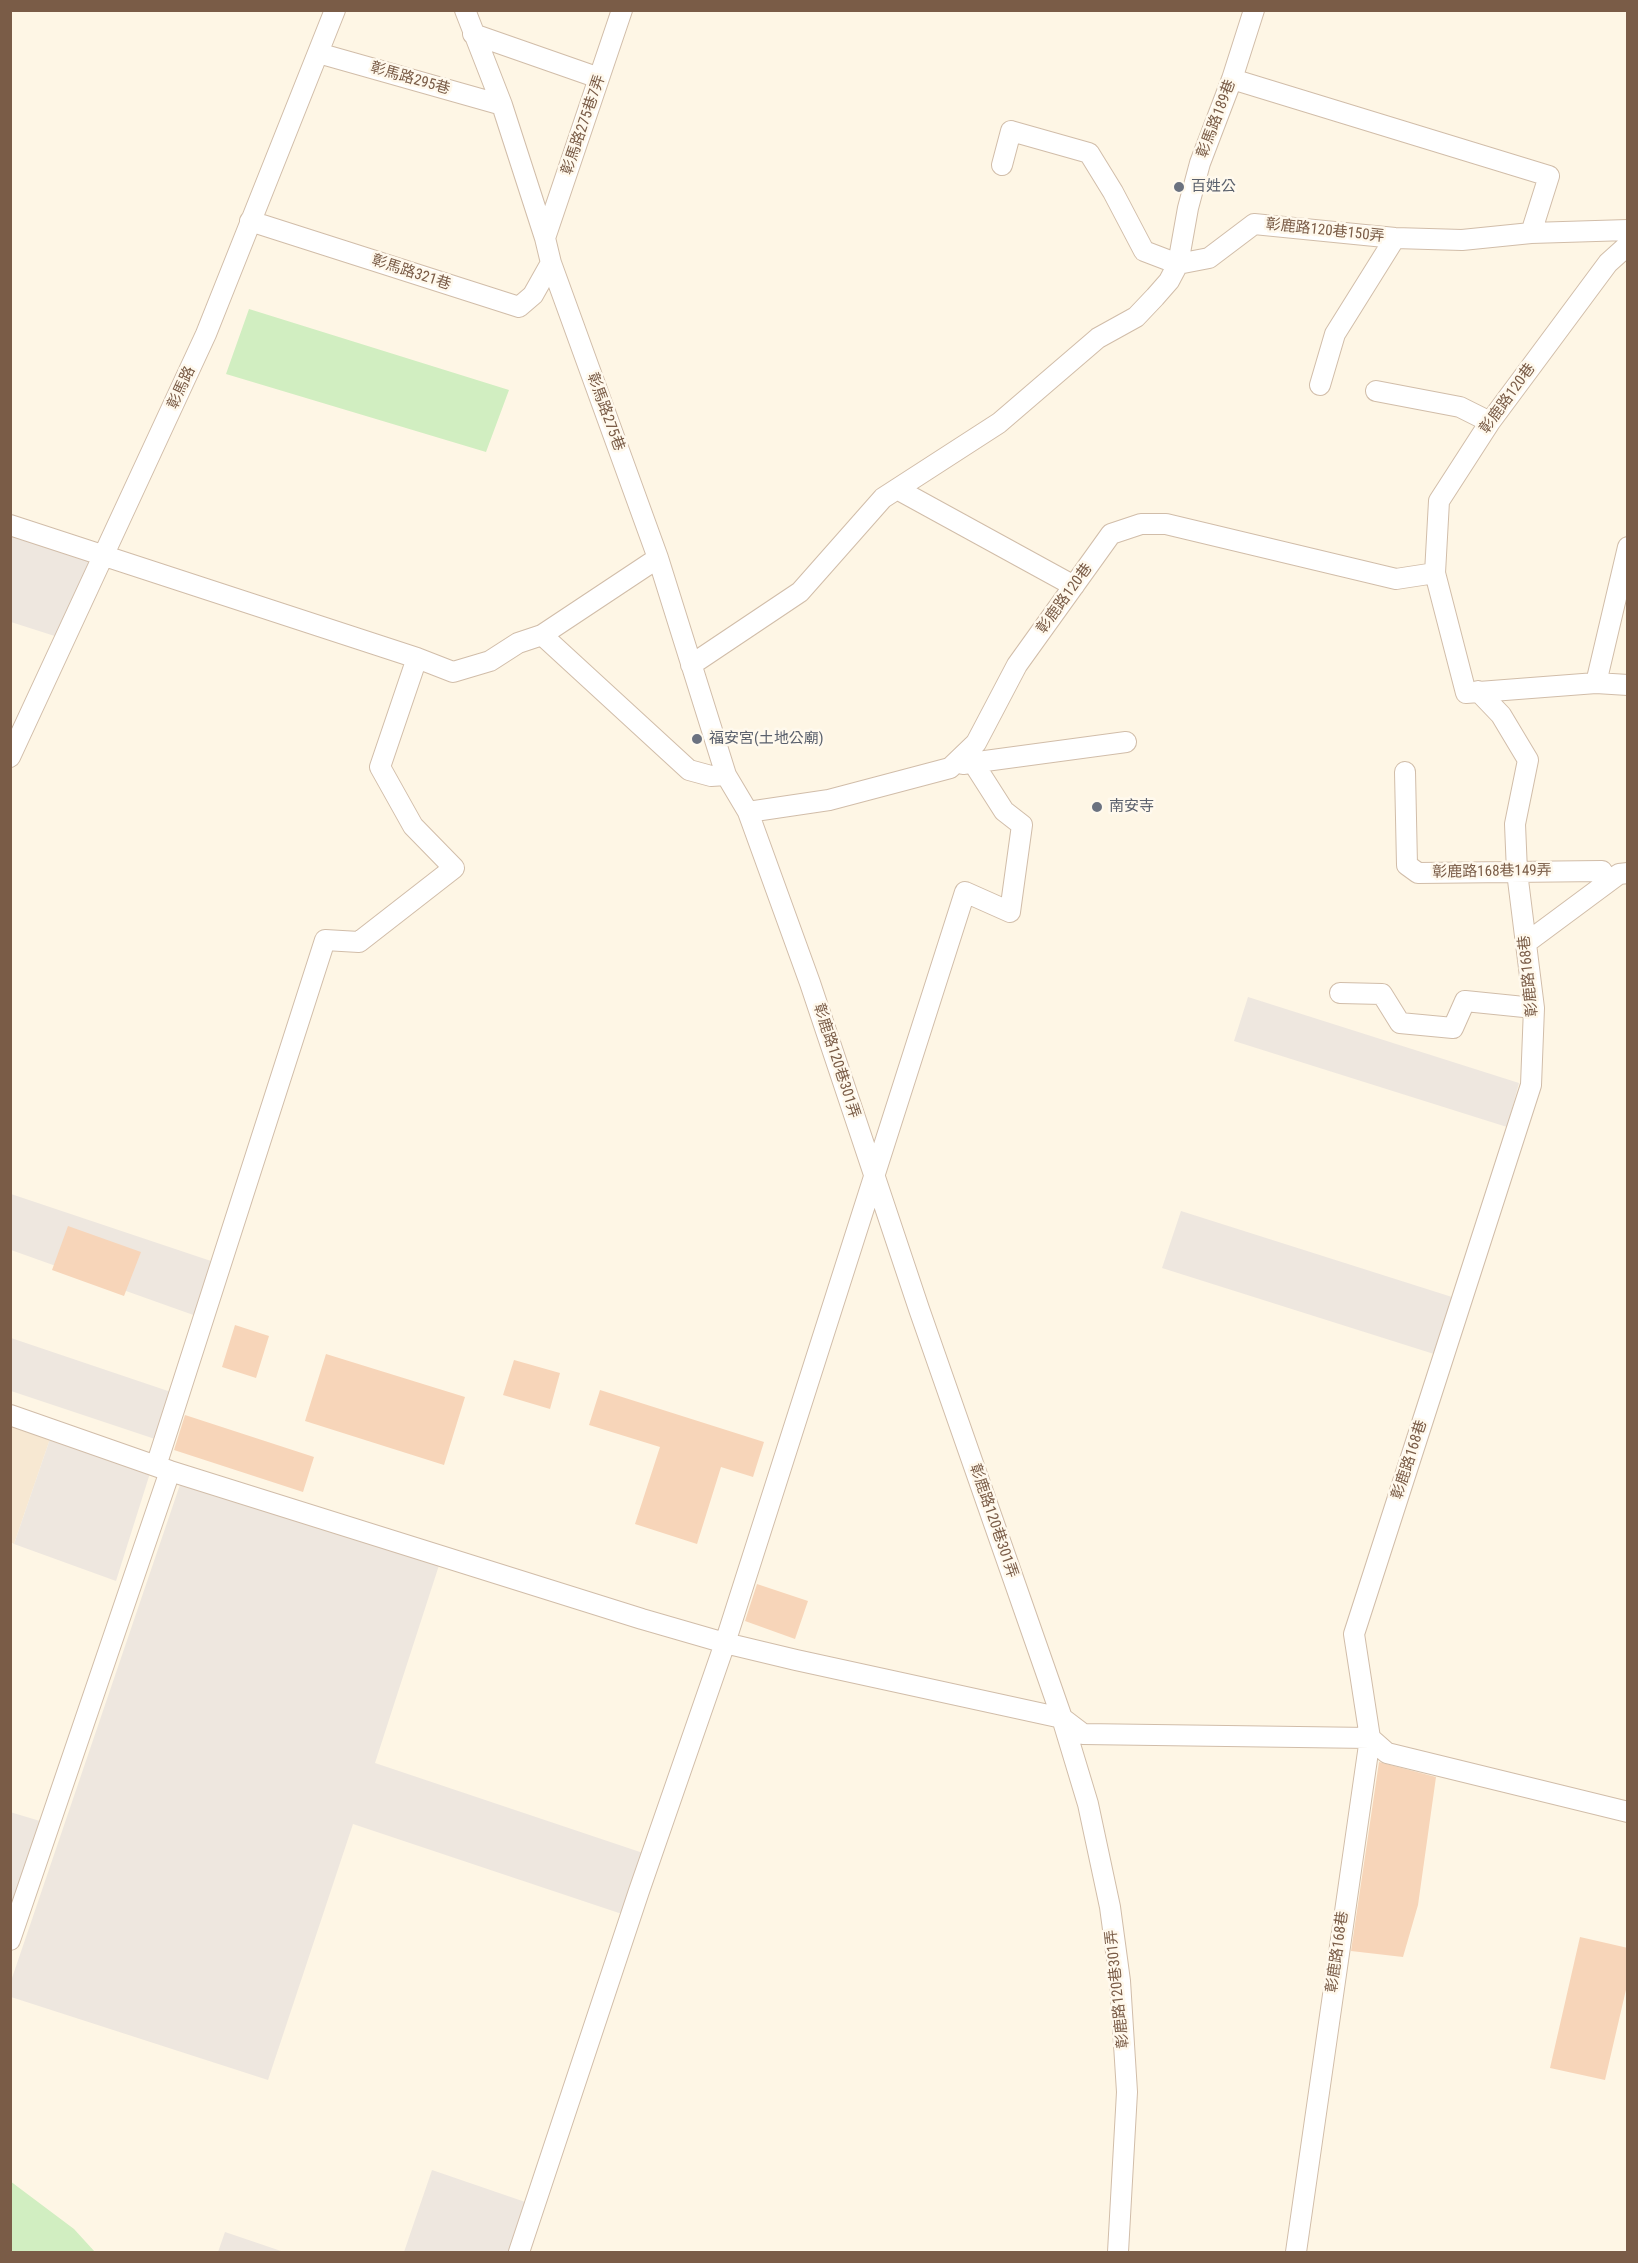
<!DOCTYPE html>
<html>
<head>
<meta charset="utf-8">
<style>
	body { margin:0 }
	#map { position:relative; width:1638px; height:2263px; overflow:hidden; background:#fef6e5; font-family:"Roboto Condensed",sans-serif }
	canvas { display:block }
	.frame { position:absolute; inset:0; border:12px solid #7a5c47; pointer-events:none }
</style>
</head>
<body>
<div id="map">
<canvas width="1638" height="2263"></canvas>
<div class="frame"></div>
</div>
<script>
const ctx = document.querySelector('canvas').getContext('2d');
ctx.lineJoin = 'round';
function fill(path, color) { ctx.fillStyle = color; ctx.fill(path, 'evenodd'); }
const toPath = rows => new Path2D(rows.map(r => 'M' + r).join(''));
function trace(path, color, width, dash) { ctx.strokeStyle = color; ctx.lineWidth = width; ctx.lineCap = dash ? 'butt' : 'round'; ctx.setLineDash(dash || []); ctx.stroke(path); }
function label(font, color, halo, rows, align = 'center') {
  ctx.font = font + ' "Roboto Condensed","Noto Sans TC",sans-serif'; ctx.lineWidth = 5; ctx.setLineDash([]); ctx.textBaseline = 'middle'; ctx.strokeStyle = halo; ctx.fillStyle = color; for (const [text, x, y, turn = 0] of rows) {
    ctx.save(); ctx.translate(x, y); ctx.rotate((+turn || 0) * Math.PI / 180); ctx.textAlign = isNaN(turn) ? turn : align; if (halo) ctx.strokeText(text, 0, 0); ctx.fillText(text, 0, 0); ctx.restore();
  }
}
fill(toPath([
	[11,1422,51,1436,14,1544,11,1542]
]), '#f7e8d2');
fill(toPath([
	[10,525,103,554,64,639,11,622],
	[1248,997,1519,1083,1507,1127,1234,1041],
	[11,1194,217,1263,199,1317,11,1250],
	[1181,1211,1452,1297,1434,1354,1162,1268],
	[11,1338,171,1392,155,1439,11,1391],
	[51,1436,151,1470,116,1581,14,1544],
	[184,1473,442,1556,375,1763,649,1855,628,1916,353,1824,268,2080,11,1997,11,1981],
	[10,1812,40,1821,13,1907,10,1906],
	[432,2170,534,2205,519,2252,404,2252],
	[225,2232,284,2252,218,2252]
]), '#eee7df');
fill(toPath([
	[249,309,509,390,486,452,226,374],
	[10,2181,74,2229,95,2252,11,2252]
]), '#d1eec1');
fill(toPath([
	[68,1226,141,1252,124,1296,52,1270],
	[235,1325,269,1336,256,1378,222,1367],
	[326,1354,465,1397,444,1465,305,1421],
	[514,1360,560,1373,550,1409,503,1395],
	[600,1390,764,1442,753,1477,721,1467,697,1544,635,1524,660,1447,589,1425],
	[185,1415,314,1457,303,1492,174,1450],
	[757,1584,808,1601,795,1639,745,1621],
	[1379,1762,1436,1777,1418,1905,1403,1957,1351,1951],
	[1580,1937,1628,1948,1628,1981,1605,2080,1550,2068]
]), '#f7d5b9');
const minor = toPath([
	[465,10,502,105,545,238,551,263,658,558,726,775,748,812,810,983,919,1309,1062,1718,1088,1804,1110,1907,1120,1981,1127,2092,1118,2252],
	[473,34,599,78],
	[318,53,502,105],
	[1232,79,1549,176,1531,233],
	[1002,165,1011,131,1089,153,1113,192,1144,251,1178,264,1209,258,1254,224,1395,238,1462,240,1531,233,1628,230],
	[250,221,519,307,533,295,551,263],
	[545,238,622,10],
	[1628,245,1608,263,1490,422,1439,501,1435,573,1466,693,1596,683,1628,685],
	[1320,385,1335,334,1395,238],
	[1376,391,1460,407,1490,422],
	[897,489,1074,586],
	[10,525,417,658,453,672,490,661,518,643,542,635,658,558],
	[542,635,689,770,711,776,726,775],
	[691,665,800,592,883,498,999,423,1098,338,1136,317,1155,297,1169,281,1178,264,1188,208,1200,163,1232,79,1254,10],
	[1596,683,1628,547],
	[10,757,206,334,335,10],
	[963,764,1126,742],
	[1405,772,1407,865,1418,873,1602,871],
	[748,812,829,800,950,768,976,743,1017,665,1111,534,1141,524,1166,524,1396,579,1435,573],
	[1526,943,1619,874,1628,873],
	[1340,993,1382,994,1400,1023,1453,1028,1465,1001,1534,1008],
	[10,1415,170,1471,642,1619,725,1643,796,1660,1062,1718,1083,1734,1370,1738,1387,1753,1628,1812],
	[156,1466,325,940,359,942,454,868,413,826,380,767,417,658],
	[10,1940,170,1471],
	[519,2252,639,1891,725,1643,965,892,1010,912,1022,825,1004,811,974,764],
	[1296,2252,1370,1738,1354,1634,1531,1085,1534,1008,1517,872,1515,824,1528,760,1501,715,1478,691]
]);
trace(minor, '#d1bda9', 22);
trace(minor, '#fff', 20);
for (const [x, y, r, color] of [
	[1179,187,6,"#6b7280"],
	[697,739,6,"#6b7280"],
	[1097,807,6,"#6b7280"]
]) { const dot = new Path2D(); dot.arc(x, y, r, 0, 2 * Math.PI); ctx.fillStyle = color; ctx.fill(dot); trace(dot, '#fff9ed', 2); }
label('15px', '#7a5c47', '#fff9ed', [
	["彰馬路295巷",410,79,16],
	["彰馬路189巷",1217,119,-69],
	["彰馬路275巷7弄",584,125,-71],
	["彰鹿路120巷150弄",1325,231,6],
	["彰馬路321巷",411,273,18],
	["彰馬路",182,388,-65],
	["彰鹿路120巷",1508,399,-54],
	["彰馬路275巷",605,412,70],
	["彰鹿路120巷",1065,599,-54],
	["彰鹿路168巷149弄",1492,872,-1],
	["彰鹿路168巷",1529,976,-96],
	["彰鹿路120巷301弄",836,1061,72],
	["彰鹿路168巷",1410,1460,-72],
	["彰鹿路120巷301弄",993,1521,71],
	["彰鹿路168巷",1338,1952,-82],
	["彰鹿路120巷301弄",1118,1989,-96]
]);
label('15px', '#5b616d', '#fff9ed', [
	["百姓公",1191,187],
	["福安宮(土地公廟)",709,739],
	["南安寺",1109,807]
], 'left');
</script>
</body>
</html>
